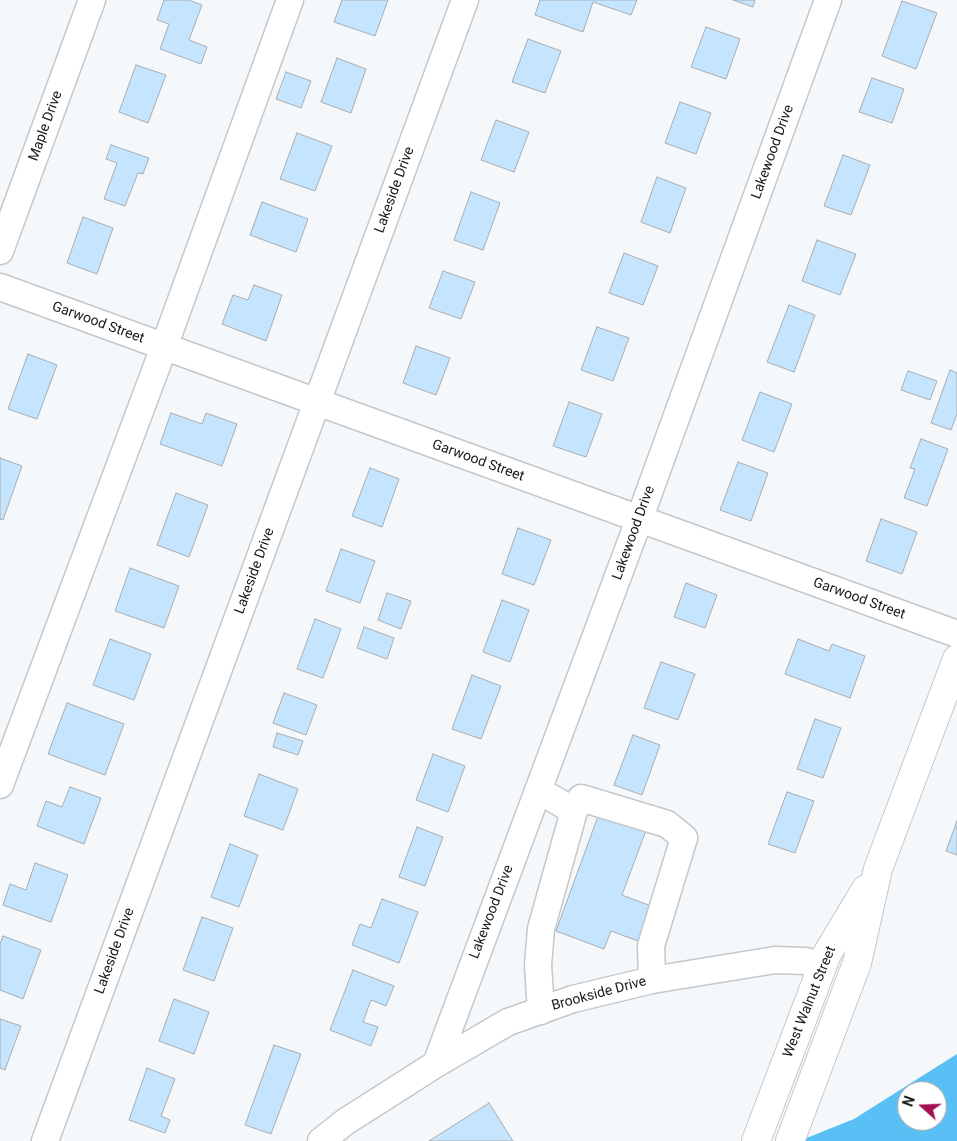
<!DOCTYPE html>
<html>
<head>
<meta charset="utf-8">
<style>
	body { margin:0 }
	#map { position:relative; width:957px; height:1141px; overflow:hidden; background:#f5f8fb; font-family:Roboto,sans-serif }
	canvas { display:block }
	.north { position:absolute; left:897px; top:1081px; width:50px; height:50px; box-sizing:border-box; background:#fff; border:1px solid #a3a3a3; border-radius:50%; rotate:290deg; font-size:14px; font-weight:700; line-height:20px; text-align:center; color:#18191a }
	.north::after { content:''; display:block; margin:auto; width:18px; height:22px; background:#a10f54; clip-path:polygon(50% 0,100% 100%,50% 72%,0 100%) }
</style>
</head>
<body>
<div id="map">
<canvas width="957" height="1141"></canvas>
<div class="north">N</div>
</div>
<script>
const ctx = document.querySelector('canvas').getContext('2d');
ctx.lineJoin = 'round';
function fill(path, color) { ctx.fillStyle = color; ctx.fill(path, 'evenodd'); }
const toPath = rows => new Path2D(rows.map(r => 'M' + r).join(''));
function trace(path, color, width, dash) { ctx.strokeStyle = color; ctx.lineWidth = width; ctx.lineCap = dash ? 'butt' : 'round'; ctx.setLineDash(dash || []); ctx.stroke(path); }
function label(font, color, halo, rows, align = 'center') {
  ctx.font = font + ' Roboto,sans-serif'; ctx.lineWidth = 4.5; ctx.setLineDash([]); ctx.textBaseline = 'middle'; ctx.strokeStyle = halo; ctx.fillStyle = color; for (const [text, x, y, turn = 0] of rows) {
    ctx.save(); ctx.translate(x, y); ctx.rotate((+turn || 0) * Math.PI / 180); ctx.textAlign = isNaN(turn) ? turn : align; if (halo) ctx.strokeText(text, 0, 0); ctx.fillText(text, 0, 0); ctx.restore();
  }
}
fill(toPath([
	[957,1054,957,1141,799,1141,854,1119],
	[907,1091,937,1091,937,1121,907,1121]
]), '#59c0f5');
const building = toPath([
	[164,0,188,0,202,5,189,40,207,47,201,64,160,49,169,24,157,20,164,0],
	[342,0,388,0,375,36,334,22,342,0],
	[540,0,637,0,631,15,593,2,583,32,535,15,540,0],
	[733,0,755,0,753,7,733,0],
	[902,1,937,13,916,69,882,56,902,1],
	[706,27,740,39,726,79,691,67,706,27],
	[528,39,561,51,545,93,512,82,528,39],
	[337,58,366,69,351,113,321,102,337,58],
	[136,65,166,75,148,123,119,112,136,65],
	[286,72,311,81,301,108,276,99,286,72],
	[872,78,904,89,892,123,859,112,872,78],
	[680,102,711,113,696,154,665,143,680,102],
	[496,120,529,132,514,172,481,160,496,120],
	[297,133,332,146,315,191,280,179,297,133],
	[111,145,149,158,143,174,138,173,125,206,104,199,117,163,106,159,111,145],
	[843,155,870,165,851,215,824,206,843,155],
	[657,177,686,188,670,233,641,222,657,177],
	[471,192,500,203,483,250,454,240,471,192],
	[262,202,308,219,296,252,250,235,262,202],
	[83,217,113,228,97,274,67,263,83,217],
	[817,240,856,254,840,295,802,281,817,240],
	[624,253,658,266,643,305,609,293,624,253],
	[443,271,475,282,461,319,429,308,443,271],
	[254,285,282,295,266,341,222,324,233,295,248,300,254,285],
	[789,305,815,315,794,372,767,362,789,305],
	[597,327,629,338,613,381,581,370,597,327],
	[416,346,450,358,436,395,403,383,416,346],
	[28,354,57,365,37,419,8,409,28,354],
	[950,370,957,373,957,414,951,430,931,423,950,370],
	[908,371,937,381,930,400,901,390,908,371],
	[760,392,792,404,774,452,742,440,760,392],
	[569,402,602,414,586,457,553,446,569,402],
	[171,413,202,424,206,413,237,424,222,466,160,444,171,413],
	[921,439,948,449,927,506,904,498,915,469,910,468,921,439],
	[0,458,22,466,3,520,0,519,0,458],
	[738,462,768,473,751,521,720,510,738,462],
	[370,468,399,479,382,527,352,516,370,468],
	[176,493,208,505,189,557,157,545,176,493],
	[881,519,917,532,902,574,866,561,881,519],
	[518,528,551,540,534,585,502,574,518,528],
	[341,549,375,561,360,603,326,591,341,549],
	[130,568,179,586,164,628,115,611,130,568],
	[686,583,717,595,705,628,674,617,686,583],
	[387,593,411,601,401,629,378,620,387,593],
	[502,600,529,610,510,662,483,652,502,600],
	[315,619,341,629,323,678,297,669,315,619],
	[364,627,394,638,387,659,357,648,364,627],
	[110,639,151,654,134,700,93,685,110,639],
	[798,639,829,651,832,644,865,656,850,698,785,674,798,639],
	[661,662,695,674,678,720,644,708,661,662],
	[472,675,501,686,481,739,452,729,472,675],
	[284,693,317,705,306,735,273,723,284,693],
	[67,703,124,724,105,775,48,754,67,703],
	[815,719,841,728,823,778,797,769,815,719],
	[277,733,303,741,298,755,273,747,277,733],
	[633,735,660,745,642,795,614,785,633,735],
	[433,754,465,766,448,812,416,800,433,754],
	[259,774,298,789,283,830,244,816,259,774],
	[70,787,101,798,84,844,37,826,46,801,62,807,70,787],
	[787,792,814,801,795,853,768,844,787,792],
	[601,808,648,825,622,895,651,906,638,941,611,931,604,949,556,931,601,808],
	[957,821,957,855,946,851,957,821],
	[417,827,443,837,425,886,399,877,417,827],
	[230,844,258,855,239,907,211,897,230,844],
	[35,863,68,875,51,922,3,905,10,884,26,890,35,863],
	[382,899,418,912,399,963,352,945,360,924,371,928,382,899],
	[202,917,233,928,214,981,183,970,202,917],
	[3,936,41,950,23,999,0,990,0,944,3,936],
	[353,970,394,986,386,1006,371,1000,363,1022,378,1027,371,1046,330,1030,353,970],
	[174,999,209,1012,194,1054,159,1041,174,999],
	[0,1019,21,1026,5,1070,0,1068,0,1019],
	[274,1045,301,1054,271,1134,245,1125,274,1045],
	[147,1068,175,1079,161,1116,170,1120,165,1133,129,1120,147,1068],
	[489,1103,513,1141,429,1141,489,1103]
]);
fill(building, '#c5e5ff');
trace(building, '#a9acaf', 1);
const minor = toPath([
	[0,251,92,0],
	[0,287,957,634],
	[0,785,164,347,290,0],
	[538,790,574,811,541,929,538,965,541,1011],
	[574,811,581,798,667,824,684,838,651,946,652,980],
	[436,1064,639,520,828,0],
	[45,1141,465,0],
	[321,1141,345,1122,436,1064,508,1022,573,999,652,980,775,960,805,961,823,965]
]);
const major = toPath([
	[756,1141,827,954,866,889],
	[790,1141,857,963,878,869,957,659]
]);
trace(minor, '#c5c8cb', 29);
trace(major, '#c5c8cb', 30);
trace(minor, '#fff', 26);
trace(major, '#fff', 28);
label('14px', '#18191a', '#fff', [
	["Maple Drive",46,126,-70],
	["Lakewood Drive",773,152,-70],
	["Lakeside Drive",395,190,-70],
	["Garwood Street",98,323,20],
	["Garwood Street",478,461,20],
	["Lakewood Drive",634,533,-70],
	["Lakeside Drive",255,571,-70],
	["Garwood Street",859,599,20],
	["Lakewood Drive",492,912,-69],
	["Lakeside Drive",115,951,-70],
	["Brookside Drive",599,994,-15],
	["West Walnut Street",810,1002,-68]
]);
</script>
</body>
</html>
